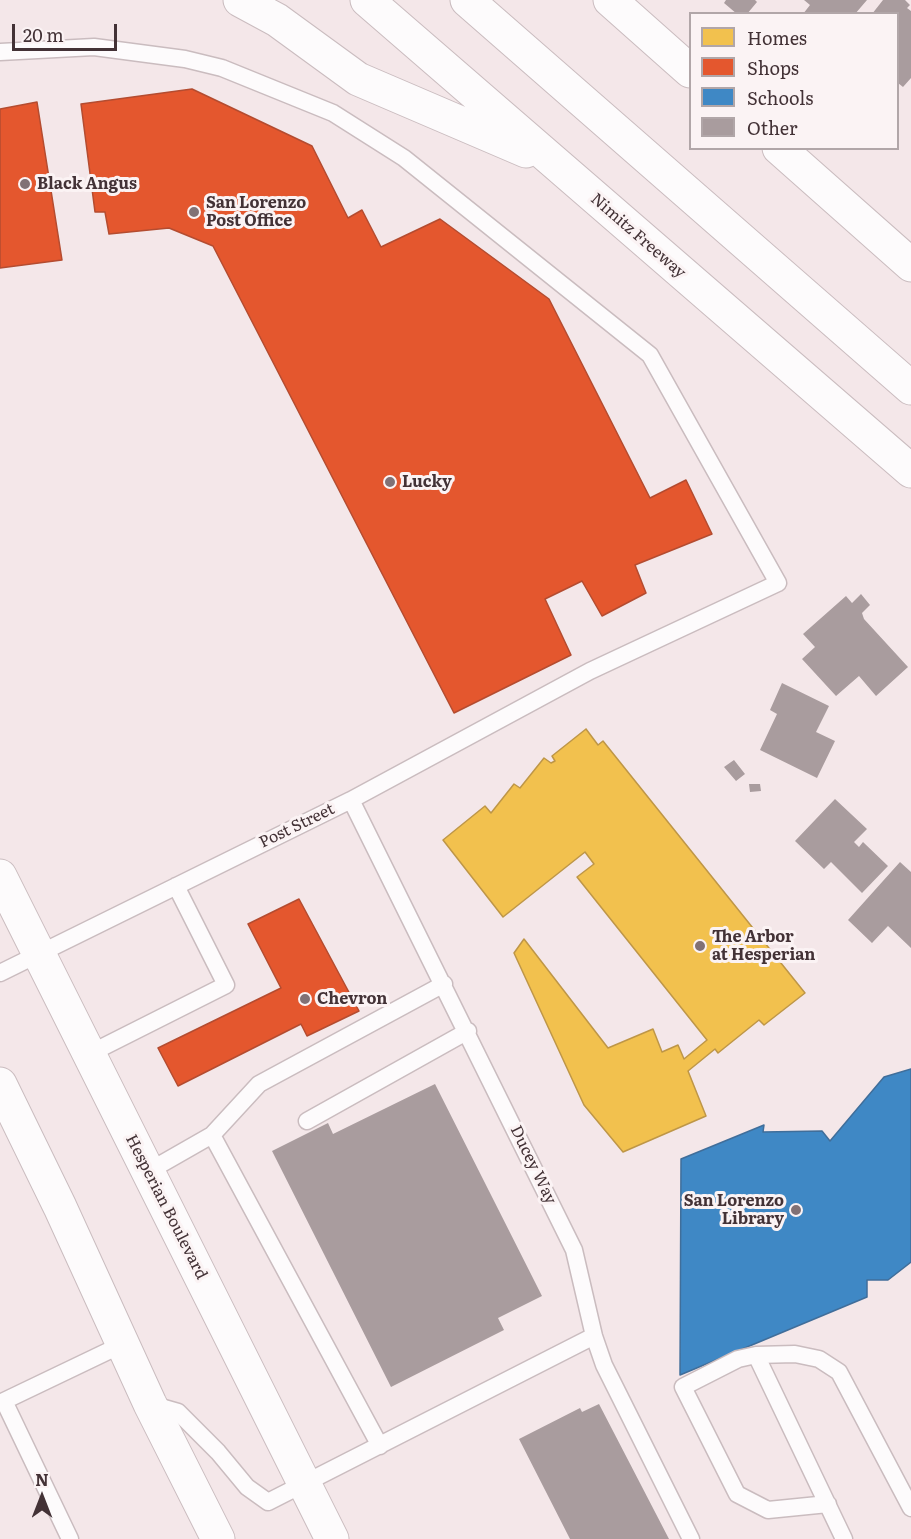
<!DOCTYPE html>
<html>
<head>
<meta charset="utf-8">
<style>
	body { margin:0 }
	#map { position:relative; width:911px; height:1539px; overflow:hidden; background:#f4e7e9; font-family:Literata,serif }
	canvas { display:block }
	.legend { position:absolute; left:689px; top:12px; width:210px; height:138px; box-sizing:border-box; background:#fbf3f4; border:2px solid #b1a6a8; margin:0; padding:8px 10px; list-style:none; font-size:18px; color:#433236 }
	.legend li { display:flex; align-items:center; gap:12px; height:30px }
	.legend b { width:30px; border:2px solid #b1a6a8 }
	.north { position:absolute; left:12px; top:1467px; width:60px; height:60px; -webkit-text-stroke:4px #fbf3f4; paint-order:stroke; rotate:0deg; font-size:16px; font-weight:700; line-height:24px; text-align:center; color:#433236 }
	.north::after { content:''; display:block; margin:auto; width:21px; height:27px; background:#433236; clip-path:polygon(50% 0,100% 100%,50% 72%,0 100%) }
	.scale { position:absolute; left:12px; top:24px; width:105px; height:27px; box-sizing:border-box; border:3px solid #433236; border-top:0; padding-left:8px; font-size:18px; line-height:21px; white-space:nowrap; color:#433236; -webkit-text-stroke:4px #fbf3f4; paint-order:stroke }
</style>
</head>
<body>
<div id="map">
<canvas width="911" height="1539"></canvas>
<ul class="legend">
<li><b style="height:16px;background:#f2c14e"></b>Homes</li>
<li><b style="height:16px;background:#e4572e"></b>Shops</li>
<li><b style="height:16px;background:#3f88c5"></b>Schools</li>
<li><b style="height:16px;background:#a99c9e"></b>Other</li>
</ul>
<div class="north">N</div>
<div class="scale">20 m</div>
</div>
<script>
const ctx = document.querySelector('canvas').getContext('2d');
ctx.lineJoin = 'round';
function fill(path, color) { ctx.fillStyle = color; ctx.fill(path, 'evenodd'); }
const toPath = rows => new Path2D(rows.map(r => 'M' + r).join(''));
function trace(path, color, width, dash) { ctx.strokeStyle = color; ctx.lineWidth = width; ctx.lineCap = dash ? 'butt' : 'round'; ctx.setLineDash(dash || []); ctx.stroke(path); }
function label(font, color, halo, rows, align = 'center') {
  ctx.font = font + ' Literata,serif'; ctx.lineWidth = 6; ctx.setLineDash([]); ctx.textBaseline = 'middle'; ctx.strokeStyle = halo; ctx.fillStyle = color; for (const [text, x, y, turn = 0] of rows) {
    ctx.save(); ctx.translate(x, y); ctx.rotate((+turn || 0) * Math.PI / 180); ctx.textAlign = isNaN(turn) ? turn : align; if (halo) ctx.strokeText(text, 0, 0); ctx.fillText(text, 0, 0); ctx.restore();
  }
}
const homes = toPath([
	[586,729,598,745,603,741,805,993,764,1025,759,1020,718,1053,715,1049,688,1071,706,1116,623,1152,584,1105,514,953,524,939,608,1048,653,1029,662,1052,678,1045,684,1059,707,1040,577,877,594,864,585,852,503,917,443,840,485,806,491,813,514,784,520,788,544,758,551,763,555,761,552,756,586,729]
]);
fill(homes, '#f2c14e');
trace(homes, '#be9647', 1.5);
const shops = toPath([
	[192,89,312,146,348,218,362,210,381,247,440,219,549,299,650,498,686,480,712,534,635,565,646,593,602,616,582,581,545,599,571,655,454,713,213,246,169,228,109,234,105,212,95,212,81,104,192,89],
	[37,102,62,260,0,268,0,109,37,102],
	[299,899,359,1011,307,1036,301,1024,178,1086,158,1048,281,988,248,924,299,899]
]);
fill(shops, '#e4572e');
trace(shops, '#b44c30', 1.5);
const schools = toPath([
	[911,1069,911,1262,888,1280,867,1280,867,1297,680,1375,681,1159,764,1125,763,1132,822,1131,830,1141,884,1077,911,1069]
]);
fill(schools, '#3f88c5');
trace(schools, '#406e9a', 1.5);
fill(toPath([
	[726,0,755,0,757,2,747,14,737,14,724,3],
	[804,0,867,0,855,14,803,14,810,5],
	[883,0,905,0,910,5,907,8,911,11,911,78,903,87,898,83,898,14,872,14],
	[861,594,870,605,862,613,864,619,908,667,876,696,859,676,836,696,802,659,815,647,803,634,846,596,852,603],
	[782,683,829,706,816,732,835,741,817,778,760,750,777,714,770,710],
	[734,760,745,774,736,781,724,767],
	[749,784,760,784,761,791,750,792],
	[835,799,867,829,854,842,859,847,863,842,888,866,862,893,831,862,824,869,795,841],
	[900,862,911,872,911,948,888,926,872,943,848,920],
	[435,1084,542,1296,498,1318,504,1330,391,1387,272,1151,328,1123,333,1134],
	[599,1404,669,1539,570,1539,519,1439,580,1408,582,1412]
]), '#a99c9e');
const service = toPath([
	[0,52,94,47,185,59,222,68,333,113,404,158,650,355,778,583,590,671,351,800,0,973],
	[351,800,574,1250,594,1336,604,1365,691,1539],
	[89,1054,226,985,176,886],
	[307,1121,468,1031],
	[212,1135,380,1446],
	[149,1171,212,1135,259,1084,444,984],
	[756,1355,844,1539],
	[150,1404,178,1412,218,1452,247,1487,268,1502,594,1336],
	[828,1504,768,1510,737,1494,683,1387,738,1359,756,1355,795,1354,819,1359,839,1372,911,1508],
	[70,1539,4,1401,123,1344]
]);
const primary = toPath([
	[0,876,332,1539],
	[0,1084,60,1207,150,1404,218,1539]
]);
const motorway = toPath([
	[240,0,277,20,358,79,526,151],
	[367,0,911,471],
	[467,0,911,388],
	[610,0,690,71],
	[779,148,911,265]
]);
trace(service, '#cabcbf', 19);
trace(primary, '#cabcbf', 35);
trace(motorway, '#cabcbf', 35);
trace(service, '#fdfbfc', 16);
trace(primary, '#fdfbfc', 33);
trace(motorway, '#fdfbfc', 33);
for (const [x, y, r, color] of [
	[25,184,6,"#817175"],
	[194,212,6,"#817175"],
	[390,482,6,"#817175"],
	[700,946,6,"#817175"],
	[305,999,6,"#817175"],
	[796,1210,6,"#817175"]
]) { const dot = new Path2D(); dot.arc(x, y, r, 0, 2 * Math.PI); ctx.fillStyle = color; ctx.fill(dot); trace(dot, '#fbf3f4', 2); }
label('bold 16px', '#433236', '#fbf3f4', [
	["Black Angus",37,184],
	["San Lorenzo",206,203],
	["Post Office",206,221],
	["Lucky",402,482],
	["The Arbor",712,937],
	["at Hesperian",712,955],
	["Chevron",317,999],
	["San Lorenzo",784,1201,"right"],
	["Library",784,1219,"right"]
], 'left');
label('16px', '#433236', '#fbf3f4', [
	["Nimitz Freeway",638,236,41],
	["Post Street",297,826,-26],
	["Ducey Way",533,1165,64],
	["Hesperian Boulevard",166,1207,63]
]);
</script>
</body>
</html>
